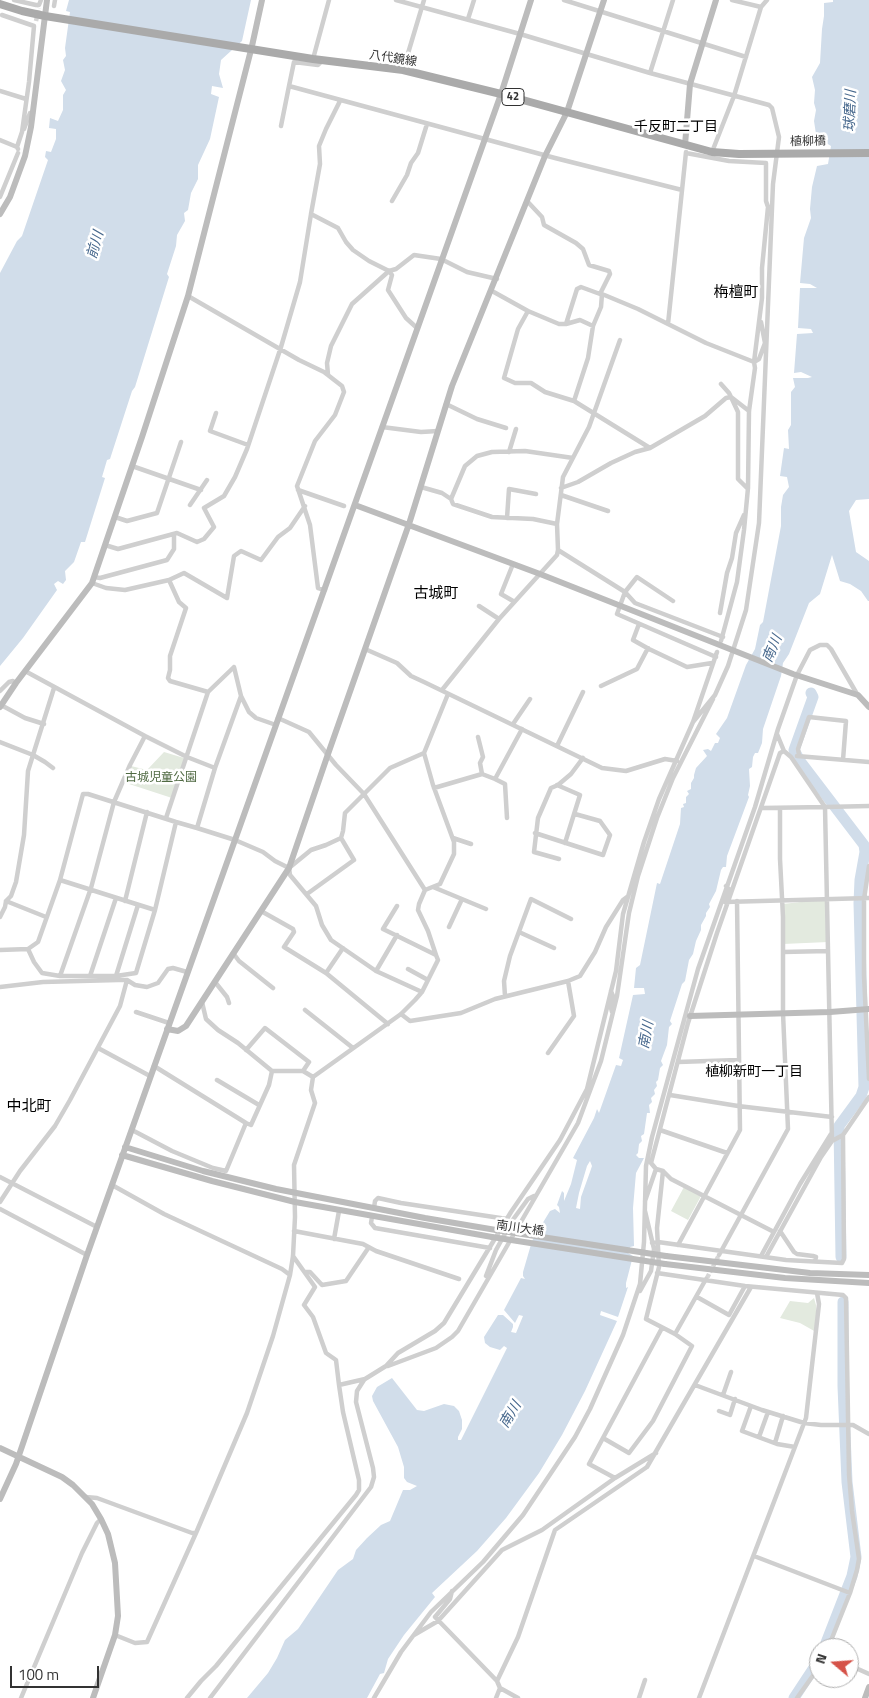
<!DOCTYPE html>
<html>
<head>
<meta charset="utf-8">
<style>
	body { margin:0 }
	#map { position:relative; width:869px; height:1698px; overflow:hidden; background:#fff; font-family:"Titillium Web",sans-serif }
	canvas { display:block }
	.north { position:absolute; left:809px; top:1638px; width:50px; height:50px; box-sizing:border-box; background:#fff; border:1px solid #adadad; border-radius:50%; rotate:288deg; font-size:14px; font-weight:700; line-height:20px; text-align:center; color:#323232 }
	.north::after { content:''; display:block; margin:auto; width:18px; height:22px; background:#d55248; clip-path:polygon(50% 0,100% 100%,50% 72%,0 100%) }
	.scale { position:absolute; left:10px; top:1666px; width:89px; height:22px; box-sizing:border-box; border:2px solid #323232; border-top:0; padding-left:6px; font-size:15px; line-height:18px; white-space:nowrap; color:#323232; -webkit-text-stroke:4px #fff; paint-order:stroke }
</style>
</head>
<body>
<div id="map">
<canvas width="869" height="1698"></canvas>
<div class="north">N</div>
<div class="scale">100 m</div>
</div>
<script>
const ctx = document.querySelector('canvas').getContext('2d');
ctx.lineJoin = 'round';
function fill(path, color) { ctx.fillStyle = color; ctx.fill(path, 'evenodd'); }
const toPath = rows => new Path2D(rows.map(r => 'M' + r).join(''));
function trace(path, color, width, dash) { ctx.strokeStyle = color; ctx.lineWidth = width; ctx.lineCap = dash ? 'butt' : 'round'; ctx.setLineDash(dash || []); ctx.stroke(path); }
function label(font, color, halo, rows, align = 'center') {
  ctx.font = font + ' "Titillium Web","Noto Sans JP",sans-serif'; ctx.lineWidth = 5; ctx.setLineDash([]); ctx.textBaseline = 'middle'; ctx.strokeStyle = halo; ctx.fillStyle = color; for (const [text, x, y, turn = 0] of rows) {
    ctx.save(); ctx.translate(x, y); ctx.rotate((+turn || 0) * Math.PI / 180); ctx.textAlign = isNaN(turn) ? turn : align; if (halo) ctx.strokeText(text, 0, 0); ctx.fillText(text, 0, 0); ctx.restore();
  }
}
fill(toPath([
	[164,752,184,758,172,798,126,783,131,766,147,770],
	[827,899,828,942,783,944,783,904],
	[684,1187,701,1196,688,1220,671,1211],
	[814,1298,816,1305,816,1332,800,1323,780,1318,790,1301,808,1303]
]), '#e3eadf');
fill(toPath([
	[69,0,251,0,242,41,221,60,219,74,223,88,212,86,211,94,219,97,210,139,198,165,198,179,191,193,188,210,184,213,185,221,177,235,176,246,167,274,169,277,135,387,132,391,110,459,107,460,102,477,105,478,85,542,81,542,74,562,65,571,66,580,63,584,58,581,54,584,57,590,23,638,0,666,0,273,17,241,22,236,48,160,45,157,46,151,51,152,56,139,56,129,49,128,50,118,58,121,63,110,63,95,66,90,61,81,65,70,63,60,66,56,65,48,70,12,66,11],
	[833,0,869,0,869,499,856,500,849,511,856,552,869,561,869,601,868,601,861,591,850,584,840,581,832,555,820,594,809,603,789,654,783,663,781,676,763,729,762,743,758,753,755,753,753,757,752,767,749,769,750,786,748,795,749,797,727,856,726,867,723,867,721,870,716,891,709,904,710,907,706,913,706,916,701,925,701,930,696,941,693,954,689,960,685,981,682,984,670,1021,672,1024,669,1027,667,1045,661,1061,663,1065,660,1068,658,1080,656,1082,657,1086,654,1090,655,1094,651,1098,652,1102,649,1105,650,1113,647,1113,644,1134,641,1136,642,1141,639,1144,638,1153,636,1155,639,1158,644,1158,636,1173,633,1208,634,1246,630,1247,628,1253,633,1256,626,1283,626,1288,628,1287,618,1317,601,1311,600,1315,617,1321,585,1391,562,1435,539,1473,506,1518,477,1551,432,1593,435,1597,404,1635,388,1659,384,1673,380,1674,367,1698,247,1698,268,1673,277,1658,285,1640,298,1629,338,1570,353,1559,356,1550,367,1538,381,1525,390,1521,403,1490,410,1490,417,1486,407,1482,404,1478,404,1467,398,1447,373,1401,372,1396,377,1387,392,1378,417,1410,424,1411,444,1404,454,1406,459,1411,462,1420,462,1429,458,1437,458,1440,461,1440,507,1348,504,1346,500,1350,490,1347,485,1343,484,1337,498,1315,503,1315,513,1324,513,1327,511,1332,516,1333,523,1316,519,1315,515,1323,504,1310,521,1278,525,1279,523,1276,523,1272,532,1241,536,1234,550,1211,555,1209,560,1213,559,1207,557,1205,562,1191,564,1193,564,1201,571,1184,577,1160,573,1158,594,1118,597,1109,599,1113,616,1065,621,1066,623,1060,619,1058,633,995,645,994,644,988,634,988,636,968,640,965,657,883,660,884,680,824,681,808,684,807,683,804,686,803,686,797,689,794,687,791,691,789,691,783,694,778,694,775,696,768,707,756,703,750,708,749,711,751,715,743,718,743,720,738,716,734,727,718,746,665,755,649,760,625,763,622,781,526,781,507,783,495,789,487,787,477,780,476,784,448,789,449,788,430,791,425,791,392,795,387,793,378,808,378,812,377,801,372,794,373,797,334,813,333,811,329,798,328,800,288,817,288,810,284,800,283,804,238,811,218,810,209,812,187,817,166,828,164,831,146,823,141,815,141,816,134,814,121,816,110,814,103,815,90,812,77,820,63,822,29,824,16,824,3,833,2],
	[590,1161,592,1166,590,1172,581,1197,580,1209,576,1208,579,1193,587,1166]
]), '#d1ddea');
trace(toPath([
	[811,693,813,697,794,750,800,761,864,845,865,852,860,880,859,903,864,1087,861,1096,839,1126,841,1257],
	[824,1648,852,1576,856,1557,847,1482,843,1386,843,1302],
	[794,1698,819,1660]
]), '#d1ddea', 11);
trace(toPath([
	[36,21,39,8],
	[707,1278,719,1255]
]), '#d6d6d6', 4.5, [4.5, 2]);
trace(toPath([
	[14,0,36,5,39,5,41,0],
	[396,0,520,34,650,73,769,105,772,108,779,137,773,184,759,523,746,610,728,666,715,695,693,722],
	[564,0,746,57],
	[732,0,761,7],
	[54,6,55,0],
	[2,15,34,26,29,82,22,132,17,147],
	[468,19,474,0],
	[313,59,329,0],
	[323,60,318,65,294,62,289,86,555,158,682,190],
	[403,70,424,0],
	[650,73,673,0],
	[0,91,26,99],
	[340,101,326,129,319,146,320,164,311,214,338,228,346,242,353,250,369,261,389,271,396,269,414,255,441,259,467,272,497,279],
	[281,126,289,86],
	[24,129,30,113,33,113],
	[0,140,17,147,18,149],
	[712,152,734,96,761,7,767,0],
	[686,153,729,161,766,163,766,201,768,207,762,268,762,298,754,362],
	[0,197,18,153],
	[392,201,407,175,411,163,418,153,427,124],
	[527,201,542,217,544,225,576,243,583,249,589,265,609,271,610,274,600,294,602,294,601,307,593,326,588,358,574,401],
	[492,291,528,311,559,324,566,324,580,320,593,326],
	[602,294,638,309,706,343,754,362,755,368,749,411,748,488,744,530,737,582,721,641],
	[188,296,299,360,324,372,342,386,344,392,335,415,315,441,297,486,310,525,318,588,325,590],
	[528,311,518,329,504,378,515,383,531,383,545,392,574,401,650,448,635,452,611,463,578,482,561,488],
	[761,322,765,343],
	[566,324,577,289,581,287,600,294],
	[668,324,686,152],
	[754,362,759,359,765,343],
	[328,375,327,363,331,346,352,304,389,271,392,275,388,290,406,318,417,328],
	[721,384,729,393,731,397,749,411],
	[446,404,477,419,506,428],
	[216,413,210,431,248,445],
	[382,427,421,432,438,431],
	[650,448,705,416,726,398,731,397,738,412,738,479,747,488],
	[509,452,516,429],
	[132,466,201,490],
	[421,487,442,493,451,499,465,466,477,456,492,452,525,451,573,458],
	[298,490,344,506],
	[561,495,608,511],
	[451,499,453,504,492,517,533,519,557,524],
	[190,505,207,480],
	[115,517,127,521,157,513,181,442],
	[507,518,509,489,536,494],
	[105,545,118,549,177,533,197,542,204,539,214,527,204,508,224,496,235,477,247,449,281,347,300,282,311,214],
	[558,550,625,592,635,603,723,637],
	[513,564,501,594,513,601],
	[94,577,100,578,167,560,174,549,174,534],
	[169,580,184,573,227,598,234,556,241,551,261,560,278,537,290,528,305,506],
	[92,583,106,588,125,590,169,580,179,602,186,608,170,656,170,670,168,678,170,681,208,692],
	[673,601,637,577,625,592,617,614,716,657],
	[479,606,499,619],
	[720,613,727,573,732,558,736,533,744,515],
	[639,624,633,640,649,649,687,667,712,663],
	[365,649,397,663,411,676,424,682,602,768,626,771,665,759,677,761],
	[25,671,145,736],
	[601,686,637,669,648,648],
	[442,690,499,619,557,555,558,550,557,524,563,477,589,427,620,340],
	[0,691,9,682,13,681,16,683],
	[241,696,249,712,256,718,276,725],
	[1,705,25,718,44,724],
	[278,718,309,732,336,765,364,794,425,890,419,904,418,910,428,931,436,955,383,929,397,906],
	[513,724,530,699],
	[777,734,784,751],
	[478,737,483,757,480,763,482,774],
	[0,742,33,755,45,762,53,768],
	[557,746,583,692],
	[799,755,798,749,809,717,846,721,843,760],
	[797,756,869,762],
	[495,779,522,729],
	[557,785,580,795,565,843],
	[434,788,482,774,495,779,505,784,507,818],
	[762,808,825,807,832,1141],
	[197,828,235,840,263,852,275,861,289,868,290,875,316,906,322,925,331,940,376,971,422,992],
	[535,833,603,855,610,835,600,821,575,814],
	[453,838,471,844],
	[559,859,534,852,538,818,551,788,558,785,571,774,583,758],
	[869,866,864,899,864,976,869,1079],
	[289,868,311,850,326,845,341,838,343,831,345,813,390,768,424,753],
	[726,886,729,889,725,902,869,898],
	[433,887,486,909],
	[425,890,440,884,454,854,454,842,433,785,424,753,448,694],
	[307,894,354,860,341,838],
	[6,901,11,896,16,882,24,835,28,771,54,688],
	[125,901,147,812],
	[155,910,176,822],
	[261,911,293,929,294,932,284,947,326,973,388,1024],
	[0,917,5,907,6,901,46,917],
	[449,927,462,899],
	[519,932,554,948],
	[28,949,34,962,42,973,60,976,116,976,136,973,155,910,60,880],
	[0,950,28,949,38,942,60,880,83,794,88,794,176,822,197,828,215,768,241,696,234,667,208,692,166,818],
	[783,952,828,951],
	[233,953,239,961,273,988],
	[408,969,428,980],
	[376,971,397,935],
	[326,973,343,948],
	[60,976,91,888,114,802,130,765,145,736,187,757,215,768],
	[90,976,116,898],
	[116,976,138,905],
	[215,982,227,997,229,1003],
	[0,987,43,982,118,980,127,980,135,985,147,987,158,983,168,969,173,968,187,972],
	[611,991,613,996,611,1008,612,1012],
	[505,996,504,981,510,956,531,899,571,919],
	[305,1010,353,1048],
	[136,1012,169,1023],
	[401,1014,410,1021,461,1013,495,999,568,981,580,976,595,952,606,927,623,900,627,897],
	[98,1048,150,1076],
	[246,1050,265,1028,309,1062,303,1071],
	[548,1053,574,1016,568,981],
	[678,1062,738,1060],
	[154,1066,246,1123],
	[272,1071,303,1071,313,1077,311,1090,315,1103,294,1165,295,1217,293,1256,290,1275],
	[313,1077,401,1014,415,1000,422,992,438,960,436,955],
	[217,1080,259,1105],
	[670,1095,738,1106,832,1117],
	[132,1130,172,1151,213,1168,226,1171,246,1123,251,1125,269,1085,272,1071,238,1043,218,1030,206,1019,202,1002],
	[660,1130,727,1153],
	[0,1177,97,1227],
	[645,1201,656,1169],
	[0,1202,20,1171,55,1126,70,1100,120,1006,127,980],
	[374,1208,375,1201,378,1198,401,1203,507,1219],
	[0,1209,87,1255],
	[372,1217,371,1223,375,1228,490,1248],
	[294,1231,363,1244,376,1251,459,1279],
	[780,1231,794,1252,797,1254,813,1256,816,1257,815,1261],
	[774,1232,671,1179,663,1171,656,1169,651,1163,688,1023,717,933,780,753,784,751,791,757,825,807,869,806],
	[334,1239,339,1211],
	[652,1243,658,1242,786,1260,842,1263,844,1259,843,1135,869,1097],
	[678,1245,740,1130,737,901],
	[719,1255,788,1129,783,1013,783,917,780,859,780,808],
	[293,1256,315,1287,304,1305,313,1317,326,1353,336,1360,339,1385,365,1379,386,1366,398,1353,435,1331,444,1323,511,1212,560,1140,587,1089,616,971,623,914,644,842,659,799,693,722,717,652],
	[761,1256,800,1184,831,1134],
	[766,1257,821,1157,832,1141,843,1135],
	[305,1272,310,1272,322,1285,346,1281,369,1247],
	[657,1273,745,1286,843,1295,846,1298,849,1474,852,1511,859,1559,857,1570,850,1593,828,1648],
	[486,1276,496,1250,512,1221,528,1199,534,1196],
	[640,1291,651,1271,654,1249,645,1211],
	[697,1297,729,1315,745,1286],
	[675,1334,706,1279],
	[388,1366,436,1348,452,1337,458,1331,578,1123,601,1061,617,996,629,913,638,876,657,818,673,778,713,699],
	[695,1385,762,1410,804,1423,821,1425,853,1425,869,1434],
	[723,1395,731,1372],
	[751,1406,742,1431,777,1444,795,1447],
	[719,1411,730,1415,735,1399],
	[759,1437,768,1412],
	[603,1438,629,1453,653,1421,692,1346,675,1334,646,1319,659,1267,657,1228,663,1171],
	[775,1443,783,1416],
	[615,1478,589,1464,662,1328],
	[86,1497,97,1498,192,1533,196,1533,247,1413,273,1336,290,1275,282,1269,164,1214,112,1185],
	[754,1556,850,1593],
	[452,1591,450,1599,435,1617,497,1681,500,1688,518,1698],
	[115,1635,135,1643,147,1642,196,1533],
	[414,1635,438,1621,502,1550,542,1530,615,1478,656,1453],
	[849,1665,869,1674],
	[497,1681,518,1637,555,1530,647,1467,751,1287],
	[21,1698,82,1553,97,1523,101,1519],
	[187,1698,201,1681,216,1666,356,1495,359,1490,359,1480,343,1412,339,1385],
	[210,1698,371,1487,374,1477,373,1468,356,1402,357,1391,364,1380],
	[374,1698,401,1652,431,1612,483,1562,523,1515,575,1437,590,1409,623,1335,640,1284,644,1242,646,1166,652,1137,698,969,755,807,778,729,797,675,810,650,820,645,827,645,831,649,857,694],
	[496,1698,500,1688],
	[639,1698,645,1680],
	[699,1698,806,1418,819,1304,817,1293],
	[797,1698,819,1667]
]), '#cfcfcf', 4.5);
trace(toPath([
	[685,145,690,84,716,0],
	[0,214,10,197,25,156,31,127,47,0],
	[355,505,540,574,793,674,858,695,869,707],
	[0,707,16,683,92,583,142,437,188,296,252,46,262,0],
	[690,1016,830,1012,869,1009],
	[167,1029,178,1031,186,1026,289,868,328,754,409,524,452,386,545,156,567,112,604,0],
	[125,1147,203,1171,276,1189,425,1218,496,1230],
	[122,1155,212,1181,295,1202,492,1237],
	[666,1256,810,1273,869,1275],
	[665,1264,785,1278,869,1283],
	[0,1448,62,1477,73,1485,92,1504,101,1519,108,1534,115,1563,118,1616,115,1635,93,1698],
	[0,1499,16,1464,87,1255,501,94,531,0],
	[865,1698,869,1687]
]), '#bcbcbc', 6);
trace(toPath([
	[0,4,22,11,45,16,313,59,403,70,501,94,712,152,739,154,869,153]
]), '#aaa', 8);
trace(toPath([
	[496,1230,666,1256],
	[492,1237,665,1264]
]), '#bcbcbc', 6);
for (const [x, y, w] of [
	[513,97,22]
]) { const box = new Path2D(); box.roundRect(x - w / 2, y - 8.5, w, 17, 4); ctx.fillStyle = '#fff'; ctx.fill(box); trace(box, '#323232', 1); }
label('bold 11px', '#323232', null, [
	["42",513,97]
]);
label('12px', '#323232', '#fff', [
	["八代鏡線",393,59,9],
	["植柳橋",808,142,-1],
	["南川大橋",520,1229,8]
]);
label('12px', '#506a43', '#fff', [
	["古城児童公園",161,778]
]);
label('italic 14px', '#47688d', '#fff', [
	["球磨川",851,111,-88],
	["前川",96,245,-74],
	["南川",773,649,-67],
	["南川",647,1035,-79],
	["南川",511,1415,-59]
]);
label('14px', '#000', '#fff', [
	["千反町二丁目",676,128],
	["植柳新町一丁目",754,1073]
]);
label('15px', '#000', '#fff', [
	["栴檀町",736,293],
	["古城町",436,594],
	["中北町",29,1107]
]);
</script>
</body>
</html>
